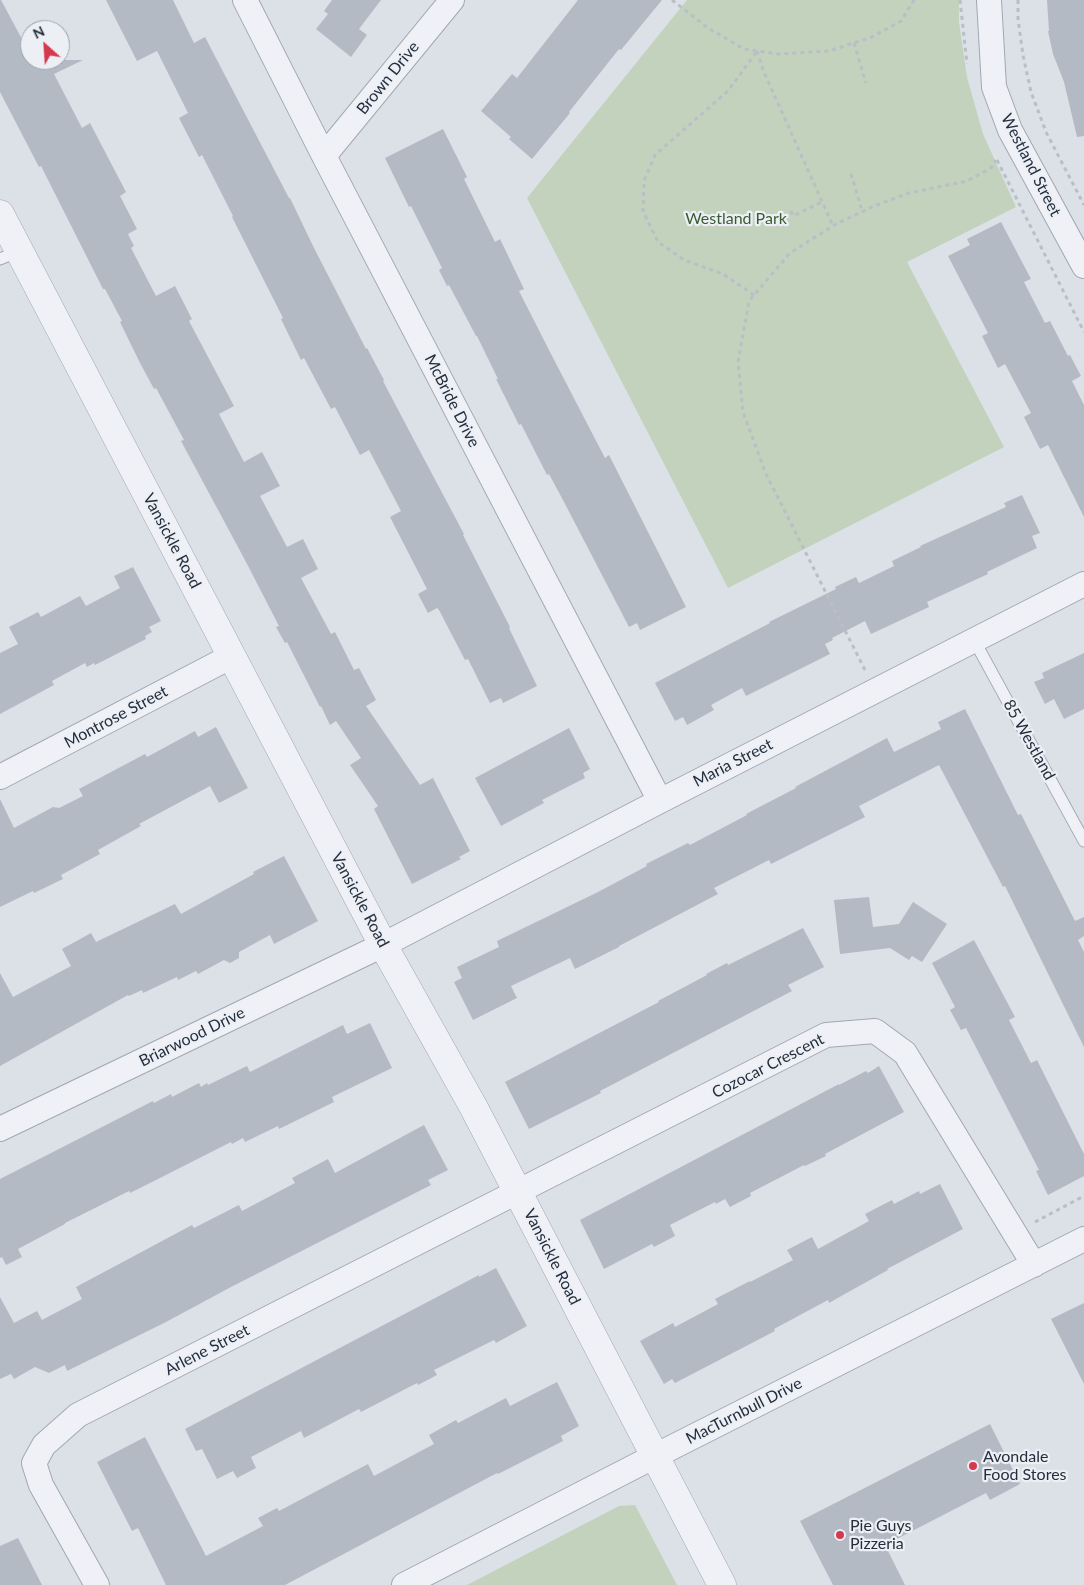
<!DOCTYPE html>
<html>
<head>
<meta charset="utf-8">
<style>
	body { margin:0 }
	#map { position:relative; width:1084px; height:1585px; overflow:hidden; background:#dce1e7; font-family:Lato,sans-serif }
	canvas { display:block }
	.north { position:absolute; left:20px; top:20px; width:50px; height:50px; box-sizing:border-box; background:#ecf0f5; border:1px solid #9ca2ac; border-radius:50%; rotate:334deg; font-size:14px; font-weight:700; line-height:20px; text-align:center; color:#252e3e }
	.north::after { content:''; display:block; margin:auto; width:18px; height:22px; background:#d53950; clip-path:polygon(50% 0,100% 100%,50% 72%,0 100%) }
</style>
</head>
<body>
<div id="map">
<canvas width="1084" height="1585"></canvas>
<div class="north">N</div>
</div>
<script>
const ctx = document.querySelector('canvas').getContext('2d');
ctx.lineJoin = 'round';
function fill(path, color) { ctx.fillStyle = color; ctx.fill(path, 'evenodd'); }
const toPath = rows => new Path2D(rows.map(r => 'M' + r).join(''));
function trace(path, color, width, dash) { ctx.strokeStyle = color; ctx.lineWidth = width; ctx.lineCap = dash ? 'butt' : 'round'; ctx.setLineDash(dash || []); ctx.stroke(path); }
function label(font, color, halo, rows, align = 'center') {
  ctx.font = font + ' Lato,sans-serif'; ctx.lineWidth = 4.5; ctx.setLineDash([]); ctx.textBaseline = 'middle'; ctx.strokeStyle = halo; ctx.fillStyle = color; for (const [text, x, y, turn = 0] of rows) {
    ctx.save(); ctx.translate(x, y); ctx.rotate((+turn || 0) * Math.PI / 180); ctx.textAlign = isNaN(turn) ? turn : align; if (halo) ctx.strokeText(text, 0, 0); ctx.fillText(text, 0, 0); ctx.restore();
  }
}
fill(toPath([
	[687,0,959,0,959,22,967,77,983,134,1016,207,907,262,1004,447,728,588,527,198],
	[635,1505,677,1585,467,1585,619,1506]
]), '#c2d2bd');
fill(toPath([
	[0,0,1,0,30,54,30,60,83,60,54,74,82,128,90,123,126,192,120,196,137,229,128,234,134,246,131,248,156,296,175,286,192,319,189,321,234,406,219,414,244,462,262,452,280,486,260,496,287,547,303,539,318,569,301,578,331,634,335,632,354,670,359,668,376,700,366,706,420,785,433,778,470,851,459,857,461,859,412,884,374,809,378,806,350,765,361,758,336,721,330,725,321,706,320,707,287,642,285,643,276,627,279,626,246,562,181,441,184,440,156,388,154,389,140,363,120,322,122,321,105,289,103,289,41,166,39,167,0,92],
	[106,0,173,0,194,43,205,37,289,198,290,198,314,248,366,349,367,348,384,380,383,381,414,440,464,534,463,535,510,627,509,628,537,686,503,703,501,698,490,703,468,659,465,660,439,610,437,608,428,613,418,594,427,589,390,517,401,511,369,450,360,455,335,407,331,409,304,358,301,360,281,319,283,318,232,217,233,216,202,155,199,157,179,118,188,113,157,51,137,61],
	[332,0,381,0,359,29,367,35,351,57,316,29,328,14,324,11],
	[578,0,662,0,621,50,619,49,569,112,570,113,532,159,509,139,511,137,481,111,512,74,517,78],
	[1047,0,1084,0,1084,136,1077,137,1064,82,1053,54,1048,31,1049,31],
	[443,129,467,177,464,179,495,242,500,239,524,289,519,291,550,352,605,458,609,455,686,607,640,630,637,623,629,627,564,502,549,474,547,475,521,424,519,425,496,379,498,379,477,336,476,336,449,285,447,286,439,270,442,268,411,206,409,207,385,158],
	[1001,222,1031,279,1024,282,1045,323,1050,321,1068,356,1070,355,1081,376,1072,381,1084,405,1084,517,1048,445,1040,449,1024,417,1031,413,1005,364,998,368,982,336,988,333,948,256,970,245,967,239],
	[1022,495,1040,533,1032,536,1037,548,987,572,988,574,927,602,929,607,871,634,865,621,832,638,833,640,825,644,830,654,746,696,742,688,711,705,714,710,687,725,683,717,675,721,655,683,770,623,769,622,836,589,835,587,856,577,859,583,894,566,892,561,921,547,920,546,1006,507,1004,503],
	[133,567,161,621,149,627,152,632,145,636,146,639,95,665,94,663,87,667,85,663,52,681,54,685,0,714,0,653,18,644,9,627,38,612,41,617,80,596,86,606,120,588,114,576],
	[1084,653,1084,709,1064,719,1054,699,1045,704,1034,682,1044,678,1042,673],
	[965,709,1018,815,1021,814,1075,921,1084,917,1084,936,1078,940,1084,952,1084,1047,1005,886,1003,887,939,765,859,806,865,817,771,864,769,860,714,888,718,894,619,946,619,947,575,969,570,958,511,986,517,998,473,1020,454,982,462,978,457,967,499,947,497,941,598,892,647,866,646,864,688,843,690,845,747,815,746,814,796,788,795,787,887,738,894,752,941,729,938,722],
	[216,727,248,788,219,803,210,786,139,824,141,826,98,850,100,854,61,875,63,879,34,893,33,891,0,907,0,799,14,828,53,807,59,808,83,796,79,789,145,754,147,757,195,731,198,737],
	[569,728,590,769,583,773,585,778,542,800,544,803,501,826,475,778],
	[284,856,318,921,274,944,270,935,239,952,239,958,230,963,224,960,198,974,196,971,178,980,177,977,143,993,142,990,129,996,128,995,0,1066,0,973,13,997,71,966,62,949,91,933,96,942,175,904,181,914,254,874,253,872],
	[869,897,873,927,899,924,913,902,947,924,922,962,912,956,909,960,890,948,840,954,834,900],
	[803,928,824,967,788,985,792,991,600,1091,601,1093,529,1129,505,1082,659,1002,658,1001,707,975,706,974,727,963,728,965],
	[974,940,1015,1017,1009,1020,1031,1063,1037,1060,1084,1154,1084,1176,1048,1195,1036,1171,1039,1170,966,1028,961,1030,950,1010,955,1007,932,963],
	[370,1023,392,1068,332,1097,334,1102,279,1129,278,1126,245,1142,243,1138,232,1144,231,1142,160,1178,130,1193,129,1191,65,1223,65,1224,18,1249,22,1257,6,1265,2,1257,0,1258,0,1179,153,1101,154,1103,171,1094,172,1097,199,1083,201,1087,207,1083,208,1085,247,1066,250,1072,343,1025,347,1034],
	[879,1066,904,1112,825,1154,826,1156,805,1166,804,1165,750,1193,751,1196,730,1207,725,1199,716,1204,715,1202,670,1225,675,1236,654,1247,652,1244,604,1269,580,1220,839,1084,839,1085,866,1071,868,1073],
	[424,1125,448,1170,428,1180,431,1185,231,1287,166,1322,67,1371,65,1365,49,1373,35,1367,14,1379,11,1374,0,1379,0,1297,14,1323,37,1311,42,1320,82,1299,76,1287,192,1225,194,1228,239,1205,242,1211,295,1183,292,1178,328,1159,335,1173],
	[940,1184,963,1229,887,1269,888,1270,843,1295,829,1303,828,1300,774,1329,775,1331,675,1383,672,1379,664,1384,640,1341,673,1323,675,1327,718,1304,715,1299,750,1281,750,1282,793,1260,787,1250,812,1237,818,1249,869,1221,865,1214,892,1200,894,1204,919,1191,920,1194],
	[496,1268,527,1326,496,1343,494,1340,434,1370,437,1375,418,1385,417,1383,361,1412,359,1409,304,1438,301,1431,251,1457,256,1468,237,1478,233,1471,217,1479,202,1449,196,1451,185,1429,479,1275,479,1277],
	[1084,1303,1084,1384,1051,1319],
	[557,1382,579,1426,561,1436,563,1441,498,1474,497,1473,285,1585,166,1585,138,1528,132,1531,97,1462,145,1437,206,1556,263,1526,258,1518,277,1508,279,1511,368,1464,374,1476,434,1444,429,1435,456,1420,458,1423,506,1398,510,1406],
	[990,1424,1020,1484,990,1500,986,1493,885,1545,905,1585,833,1585,800,1521],
	[18,1538,42,1585,0,1585,0,1546]
]), '#b3bac4');
const service = toPath([
	[0,259,19,251],
	[974,640,1084,841]
]);
const minor = toPath([
	[245,0,324,156,660,801],
	[989,0,994,87,1010,130,1084,266],
	[324,156,452,0],
	[0,777,232,656],
	[0,1129,383,945,660,801,1084,584],
	[97,1585,41,1485,34,1463,44,1445,78,1415,826,1035,875,1031,905,1053,1034,1265],
	[404,1585,655,1456,1084,1239]
]);
const tertiary = toPath([
	[0,214,383,945,474,1108,722,1585]
]);
trace(service, '#a1a8b1', 13);
trace(minor, '#a1a8b1', 26);
trace(tertiary, '#a1a8b1', 29);
trace(toPath([
	[672,0,708,28,744,49,778,54,829,51,872,37,901,21,914,0],
	[960,0,967,64],
	[1018,0,1018,19,1023,55,1031,92,1046,132,1084,205],
	[854,43,866,83],
	[757,51,763,70,833,226],
	[997,160,1084,332],
	[851,174,862,211],
	[791,211,793,216,822,202],
	[754,295,723,274,684,260,658,242,643,211,644,181,655,155,728,91,757,51],
	[865,670,766,474,743,412,738,362,749,301,790,253,836,224,874,206,909,193,967,181,991,168,996,160],
	[1035,1222,1084,1196]
]), '#babec6', 3, [4, 4]);
trace(service, '#eff1f6', 11);
trace(minor, '#eff1f6', 24);
trace(tertiary, '#eff1f6', 28);
for (const [x, y, r, color] of [
	[973,1466,5,"#d53950"],
	[840,1535,5,"#d53950"]
]) { const dot = new Path2D(); dot.arc(x, y, r, 0, 2 * Math.PI); ctx.fillStyle = color; ctx.fill(dot); trace(dot, '#ecf0f5', 2); }
label('16px', '#252e3e', '#ecf0f5', [
	["Brown Drive",388,78,-51],
	["Westland Street",1031,165,63],
	["McBride Drive",452,401,63],
	["Vansickle Road",172,541,62],
	["Montrose Street",116,717,-28],
	["85 Westland",1029,740,61],
	["Maria Street",733,763,-27],
	["Vansickle Road",360,900,62],
	["Briarwood Drive",192,1037,-26],
	["Cozocar Crescent",768,1066,-27],
	["Vansickle Road",552,1257,63],
	["Arlene Street",207,1350,-27],
	["MacTurnbull Drive",744,1411,-27]
]);
label('16px', '#395b32', '#ecf0f5', [
	["Westland Park",736,219]
]);
label('16px', '#252e3e', '#ecf0f5', [
	["Avondale",983,1457],
	["Food Stores",983,1475],
	["Pie Guys",850,1526],
	["Pizzeria",850,1544]
], 'left');
</script>
</body>
</html>
